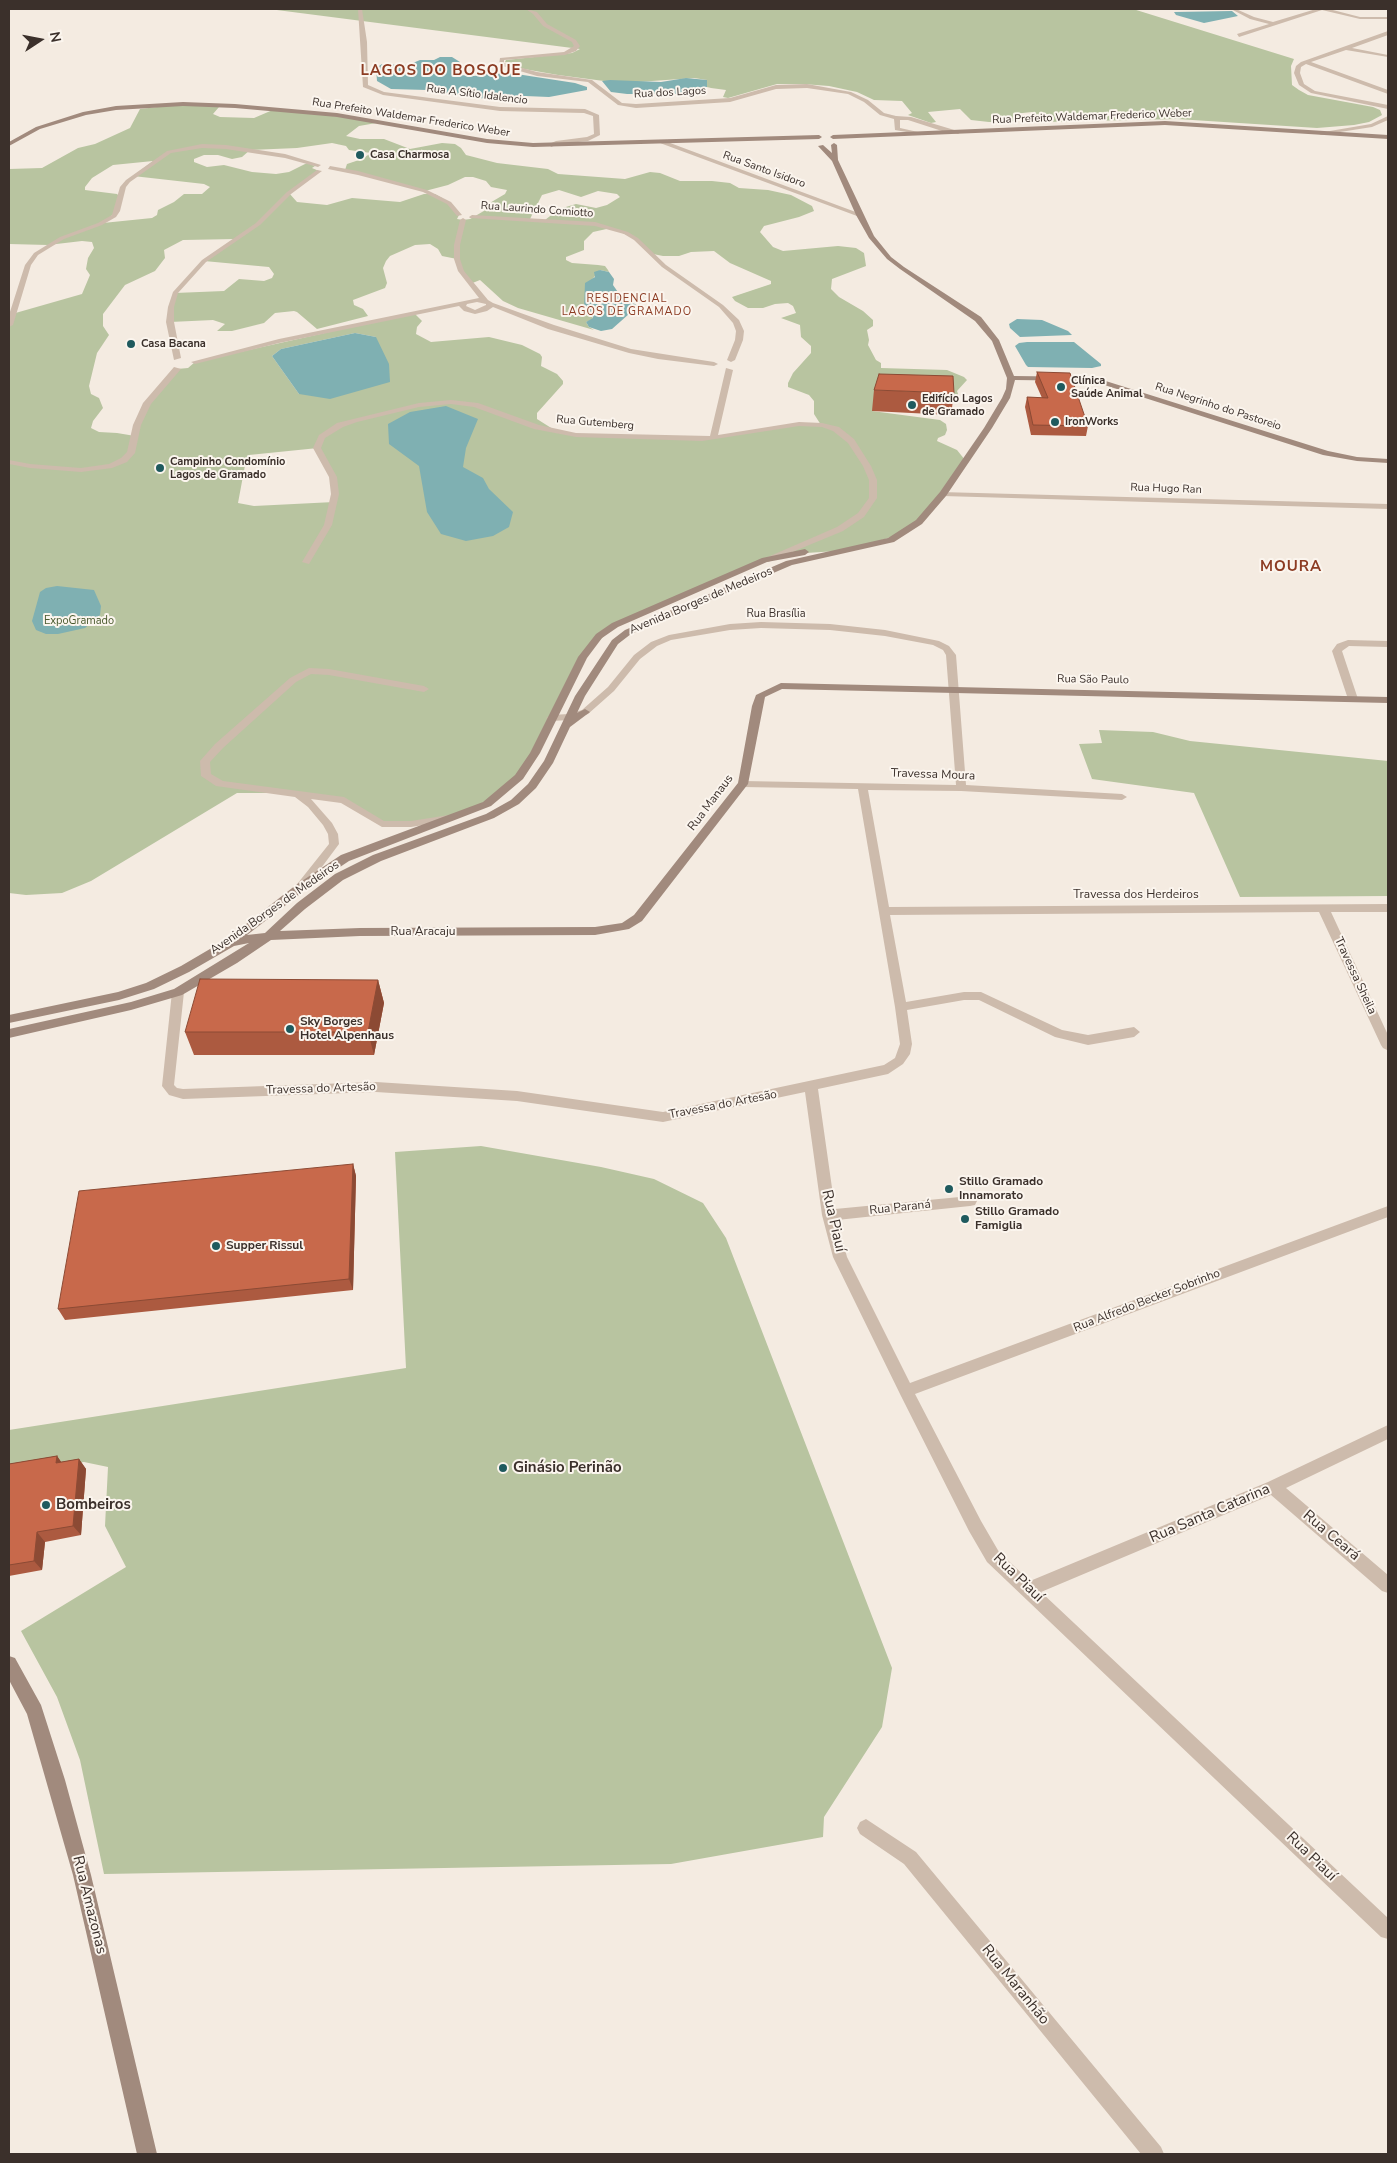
<!DOCTYPE html>
<html>
<head>
<meta charset="utf-8">
<style>
	body { margin:0 }
	#map { position:relative; width:1397px; height:2163px; overflow:hidden; background:#f4ebe1; font-family:"Nunito Sans",sans-serif }
	canvas { display:block }
	.frame { position:absolute; inset:0; border:10px solid #3b302b; pointer-events:none }
	.north { position:absolute; left:15px; top:15px; width:50px; height:50px; -webkit-text-stroke:4px #fbf5ee; paint-order:stroke; rotate:79deg; font-size:14px; font-weight:700; line-height:20px; text-align:center; color:#3b302b }
	.north::after { content:''; display:block; margin:auto; width:18px; height:22px; background:#3b302b; clip-path:polygon(50% 0,100% 100%,50% 72%,0 100%) }
</style>
</head>
<body>
<div id="map">
<canvas width="1397" height="2163"></canvas>
<div class="frame"></div>
<div class="north">N</div>
</div>
<script>
const ctx = document.querySelector('canvas').getContext('2d');
ctx.lineJoin = 'round';
function fill(path, color) { ctx.fillStyle = color; ctx.fill(path, 'evenodd'); }
const toPath = rows => new Path2D(rows.map(r => 'M' + r).join(''));
function trace(path, color, width, dash) { ctx.strokeStyle = color; ctx.lineWidth = width; ctx.lineCap = dash ? 'butt' : 'round'; ctx.setLineDash(dash || []); ctx.stroke(path); }
function label(font, color, halo, rows, align = 'center') {
  ctx.font = font + ' "Nunito Sans",sans-serif'; ctx.lineWidth = 4; ctx.setLineDash([]); ctx.textBaseline = 'middle'; ctx.strokeStyle = halo; ctx.fillStyle = color; for (const [text, x, y, turn = 0] of rows) {
    ctx.save(); ctx.translate(x, y); ctx.rotate((+turn || 0) * Math.PI / 180); ctx.textAlign = isNaN(turn) ? turn : align; if (halo) ctx.strokeText(text, 0, 0); ctx.fillText(text, 0, 0); ctx.restore();
  }
}
fill(toPath([
	[269,9,1133,9,1294,59,1291,66,1292,85,1299,90,1308,95,1373,107,1380,110,1382,115,1369,122,1354,125,1317,128,1177,119,1043,122,1032,112,1013,114,1018,120,1010,122,989,122,971,120,960,109,928,112,936,122,931,123,908,115,912,113,902,101,874,100,857,92,829,86,803,84,777,84,728,98,723,97,726,90,711,88,707,87,707,80,694,78,638,82,604,81,558,75,524,69,505,62,506,60,572,53,580,49],
	[183,104,219,107,213,114,220,117,254,118,275,109,382,122,359,126,346,136,360,139,384,139,410,149,442,143,455,144,461,148,466,155,497,163,548,169,558,174,625,179,650,172,660,173,680,181,712,181,730,183,739,188,768,190,791,195,812,206,814,211,799,217,764,226,760,232,773,247,783,251,838,246,856,248,864,253,866,266,832,279,831,289,839,297,863,311,873,320,873,326,867,330,869,340,868,345,876,360,881,363,881,368,947,370,964,377,967,380,957,391,958,394,956,397,872,411,940,420,946,424,947,430,945,435,938,438,937,441,957,450,965,460,943,494,906,532,852,550,791,554,796,548,615,625,583,657,535,753,507,789,459,816,411,824,382,824,354,805,297,793,237,793,91,881,62,893,26,895,9,893,9,325,12,314,82,294,90,275,86,269,88,258,94,248,92,242,82,241,48,245,9,244,9,169,42,168,78,148,95,144,130,128,140,109],
	[332,143,346,146,349,150,371,153,362,159,347,164,345,170,425,191,448,185,465,177,473,177,486,181,491,187,507,190,505,194,488,204,489,208,470,219,463,220,457,219,459,215,442,198,435,194,424,194,400,202,352,198,327,205,297,202,289,193,319,171,312,168,315,166,307,163,289,172,276,174,252,172,224,165,207,167,194,162,194,159,204,155,218,155,232,159,242,157,250,150,297,148],
	[153,161,133,176,204,184,210,187,202,194,184,194,174,202,158,210,157,215,152,218,103,223,117,211,120,197,117,194,85,190,85,187,92,178,113,165],
	[559,190,581,197,598,191,617,194,620,197,607,205,596,208,576,204,559,209,545,220,530,219,542,195],
	[611,228,636,239,653,254,663,256,679,256,691,252,714,251,730,263,771,281,771,284,732,297,735,301,748,308,763,308,775,304,788,303,793,306,796,313,781,318,800,325,801,337,811,346,811,353,793,373,788,383,788,387,809,395,814,401,814,414,821,425,791,424,702,439,576,435,556,431,537,419,537,413,563,384,563,381,557,374,541,366,542,357,540,354,522,345,489,337,431,342,416,334,417,327,422,321,414,313,195,362,188,368,177,369,147,403,135,436,117,433,99,432,91,428,93,421,103,408,99,398,91,394,89,386,97,353,109,335,103,326,103,314,125,285,155,271,165,258,164,250,183,240,236,239,204,261,269,267,274,274,272,278,264,281,239,279,224,291,175,293,170,322,213,320,225,324,217,331,232,331,264,323,275,313,294,311,297,312,317,329,368,316,363,309,354,305,353,300,385,288,387,283,383,268,386,261,390,256,415,245,430,244,438,249,442,256,457,259,470,284,480,280,503,301,518,308,594,330,589,327,586,322,593,319,589,308,590,282,600,270,609,272,608,270,605,266,598,265,572,263,566,260,566,257,584,250,584,241,593,232],
	[355,333,376,337,299,394,272,356,281,349],
	[318,448,335,486,334,502,254,506,238,503,246,460,249,455],
	[1099,730,1153,732,1190,741,1388,761,1388,896,1240,897,1194,793,1092,779,1079,744,1102,743],
	[481,1146,601,1167,654,1179,703,1203,726,1238,892,1668,882,1727,824,1817,823,1837,671,1864,104,1874,80,1760,57,1697,21,1631,126,1567,105,1526,108,1467,84,1462,9,1471,9,1430,406,1368,395,1152]
]), '#b8c4a0');
fill(toPath([
	[1232,11,1238,16,1204,23,1176,15,1174,12],
	[440,57,452,57,460,62,460,75,474,76,497,72,510,73,575,83,587,87,587,90,549,97,525,96,510,101,469,97,427,90,391,89,377,81,376,68,382,64,408,65,420,60,434,60],
	[686,78,707,80,707,87,681,94,627,94,611,92,602,81,610,80,661,82],
	[600,270,609,272,614,279,613,285,620,295,638,306,612,329,601,331,589,327,586,322,593,318,589,308,584,307,585,283,595,277,594,272],
	[1017,319,1042,320,1068,331,1072,335,1020,337,1010,328,1009,324],
	[355,333,376,337,389,364,390,382,330,399,299,394,272,356,281,349],
	[1027,342,1074,342,1101,364,1101,366,1092,368,1028,367,1026,365,1015,346,1019,343],
	[446,406,478,419,466,448,463,467,483,478,489,489,513,512,509,527,493,536,466,541,441,534,427,512,419,466,389,444,388,424,410,412],
	[57,586,94,590,101,606,100,615,85,628,58,634,46,634,36,630,32,621,40,592,46,588]
]), '#7fb0b2');
fill(toPath([
	[358,9,362,9,367,42,368,85,384,92,500,107,585,109,599,115,600,135,588,141,559,144,551,147,549,144,556,141,587,137,594,134,593,116,584,113,500,111,383,95,363,87,358,9],
	[526,9,537,12,547,24,576,40,580,46,576,51,565,55,504,60,504,63,537,72,592,80,622,103,636,104,730,98,776,85,807,84,851,92,868,100,884,113,896,116,911,117,961,132,958,134,942,131,908,120,900,120,900,128,918,132,918,134,895,130,894,119,880,115,864,102,848,94,807,88,776,89,730,102,636,108,618,105,588,82,537,76,499,65,500,58,564,52,574,46,572,42,543,26,533,14,526,9],
	[1231,9,1236,9,1254,17,1273,22,1316,9,1329,9,1360,17,1388,17,1388,19,1360,19,1322,10,1239,37,1237,34,1269,24,1250,19,1231,9],
	[1388,31,1388,35,1352,48,1388,55,1388,57,1346,50,1311,62,1388,90,1388,94,1306,64,1301,67,1300,73,1304,84,1315,91,1388,105,1388,109,1311,93,1299,85,1294,73,1296,66,1301,62,1388,31],
	[1388,116,1388,120,1372,127,1321,135,1318,133,1371,124,1388,116],
	[662,140,861,214,862,215,857,216,660,143,662,140],
	[202,144,226,145,285,154,321,165,318,167,285,158,226,149,202,148,171,153,130,182,126,187,120,211,116,217,102,225,64,239,38,255,31,265,13,325,9,327,9,315,25,265,34,253,60,237,98,223,112,215,120,187,126,180,167,151,202,144],
	[330,166,358,171,427,190,451,202,462,215,457,216,447,204,423,192,358,175,328,169,330,166],
	[317,170,322,171,291,194,260,225,206,262,178,293,174,307,174,322,181,358,174,360,166,322,168,307,173,292,202,260,256,223,287,192,317,170],
	[472,215,595,222,628,232,638,238,666,265,723,305,739,320,744,331,743,340,735,360,731,362,727,360,735,340,736,331,733,323,719,307,662,267,634,240,624,234,595,226,470,218,469,217,472,215],
	[463,218,466,220,460,245,460,259,464,271,488,300,493,303,554,325,631,349,714,362,718,364,714,366,658,359,629,353,548,329,493,307,487,311,475,314,464,311,459,306,279,343,195,364,191,362,279,339,479,298,458,271,454,259,454,245,460,220,463,218],
	[477,302,486,304,486,305,475,310,466,306,467,304,477,302],
	[174,367,181,369,151,404,141,425,135,453,127,462,112,468,81,472,30,468,9,464,9,460,30,464,81,468,109,464,121,458,127,452,133,425,143,403,174,367],
	[726,368,733,370,718,435,799,422,822,423,839,427,854,439,871,466,877,480,877,498,864,517,843,531,768,562,761,560,837,527,858,513,869,498,869,480,863,466,848,443,833,431,822,427,799,426,702,441,576,437,534,429,474,407,451,404,419,407,357,422,343,427,325,438,321,448,337,477,339,494,332,525,309,564,302,562,324,525,331,494,329,477,313,448,319,435,337,423,419,403,451,400,478,403,539,425,576,433,710,436,726,368],
	[940,492,1388,504,1388,509,943,496,939,494,940,492],
	[761,622,830,624,885,630,939,641,949,646,956,655,966,785,1122,794,1127,797,1122,800,961,791,868,790,889,907,1388,904,1388,912,1331,912,1388,1035,1387,1050,1383,1048,1381,1045,1319,912,890,915,906,1002,964,992,981,992,1062,1030,1088,1035,1134,1027,1140,1032,1134,1037,1088,1045,1055,1037,979,1000,964,1000,907,1010,912,1044,910,1054,903,1064,888,1074,818,1089,835,1209,970,1196,975,1197,977,1201,975,1205,970,1206,837,1220,847,1257,910,1383,1388,1206,1388,1217,915,1394,981,1521,999,1552,1030,1581,1268,1482,1388,1425,1388,1439,1286,1488,1388,1575,1388,1593,1382,1591,1271,1495,1041,1592,1388,1918,1388,1939,1381,1937,987,1562,969,1531,901,1396,833,1257,822,1215,805,1092,663,1122,517,1101,376,1092,183,1099,169,1095,162,1086,172,992,178,988,184,992,174,1085,177,1088,183,1089,376,1082,517,1091,663,1112,884,1065,895,1058,900,1044,895,1007,858,789,743,787,738,784,743,781,956,785,946,655,943,650,933,645,885,636,830,630,761,628,730,630,671,640,657,646,640,659,614,691,588,714,570,720,551,721,546,718,551,715,569,714,582,710,608,687,634,655,651,642,669,635,730,624,761,622],
	[1348,640,1388,641,1388,647,1349,646,1342,651,1358,699,1353,702,1348,699,1332,651,1337,644,1348,640],
	[309,668,329,669,424,686,429,689,424,692,329,675,311,674,296,682,223,748,210,762,211,774,223,781,344,797,384,821,411,821,449,815,454,818,449,821,411,827,382,827,341,803,311,799,332,823,338,834,339,844,304,891,300,892,294,888,329,844,328,834,323,825,308,807,295,797,216,786,201,776,200,761,215,744,290,678,309,668],
	[866,1819,916,1852,1161,2147,1164,2154,1141,2154,904,1864,860,1834,857,1828,860,1822,866,1819]
]), '#cdbbac');
fill(toPath([
	[183,102,235,104,337,113,487,139,533,143,819,135,822,137,819,139,533,147,487,143,337,117,235,108,183,106,116,110,86,115,40,129,9,146,9,142,36,127,83,112,116,106,183,102],
	[1165,121,1388,135,1388,139,1165,125,833,139,830,137,833,135,1165,121],
	[834,143,837,145,838,160,874,236,891,257,904,267,981,317,999,340,1014,376,1093,377,1328,451,1357,457,1388,459,1388,463,1357,461,1323,455,1092,381,1015,380,1010,398,992,428,946,496,922,524,894,542,792,565,631,634,618,644,585,696,577,713,585,709,590,712,570,727,553,763,536,788,519,804,494,818,381,861,343,880,305,909,280,931,360,928,595,927,622,923,634,915,738,783,752,706,756,695,781,683,1388,697,1388,703,782,689,765,697,748,784,642,921,629,929,595,935,360,936,271,940,237,963,182,995,131,1010,9,1038,9,1029,131,1002,174,989,249,943,234,946,189,972,154,989,119,1000,9,1023,9,1015,118,992,146,983,181,966,227,939,296,885,341,855,483,802,515,775,530,753,578,657,596,634,612,623,762,558,805,549,809,552,805,555,767,562,618,627,602,638,587,658,540,753,523,779,491,806,349,861,304,891,247,935,265,933,297,903,335,874,373,855,486,814,511,800,528,784,544,761,575,696,612,640,625,630,786,561,888,538,916,520,940,492,984,428,1002,398,1006,389,1007,378,992,341,975,321,900,269,887,259,869,238,856,215,832,161,818,146,823,145,832,153,831,145,834,143],
	[9,1656,15,1658,41,1705,65,1780,91,1875,157,2154,137,2154,73,1875,27,1714,9,1680,9,1656]
]), '#a18a7d');
fill(toPath([
	[1037,372,1088,426,1086,436,1031,435,1025,407,1027,397,1042,398,1035,382],
	[874,390,954,393,951,415,872,411],
	[378,980,384,1003,374,1055,194,1055,185,1032],
	[353,1164,356,1176,353,1290,65,1320,58,1309],
	[57,1456,61,1462,79,1459,86,1469,81,1535,45,1542,42,1570,9,1576,9,1464]
]), '#ac5a40');
fill(toPath([
	[378,980,384,1003,374,1055,368,1032],
	[353,1164,356,1176,353,1290,349,1279],
	[57,1456,64,1466,56,1463],
	[79,1459,86,1469,81,1535,73,1526],
	[37,1532,45,1542,42,1570,34,1561]
]), '#8c4a34');
const building = toPath([
	[1037,372,1070,373,1088,426,1033,425,1027,397,1048,398,1037,372],
	[879,374,953,376,954,393,874,390,879,374],
	[200,979,378,980,368,1032,185,1032,200,979],
	[353,1164,349,1279,58,1309,79,1191,353,1164],
	[57,1456,56,1463,79,1459,73,1526,37,1532,34,1561,9,1565,9,1464,57,1456]
]);
fill(building, '#c8694b');
trace(building, '#8c4a34', 1);
for (const [x, y, r, color] of [
	[360,155,5,"#1f5a5e"],
	[131,344,5,"#1f5a5e"],
	[1061,387,5,"#1f5a5e"],
	[912,405,5,"#1f5a5e"],
	[1055,422,5,"#1f5a5e"],
	[160,468,5,"#1f5a5e"],
	[290,1029,5,"#1f5a5e"],
	[949,1189,5,"#1f5a5e"],
	[965,1219,5,"#1f5a5e"],
	[216,1246,5,"#1f5a5e"],
	[503,1468,5,"#1f5a5e"],
	[46,1505,5,"#1f5a5e"]
]) { const dot = new Path2D(); dot.arc(x, y, r, 0, 2 * Math.PI); ctx.fillStyle = color; ctx.fill(dot); trace(dot, '#fbf5ee', 2); }
label('11px', '#3b302b', '#fbf5ee', [
	["Rua dos Lagos",670,93,-3],
	["Rua A Sítio Idalencio",477,95,7],
	["Rua Prefeito Waldemar Frederico Weber",1092,117,-2],
	["Rua Prefeito Waldemar Frederico Weber",411,118,9],
	["Rua Santo Isidoro",764,170,20],
	["Rua Laurindo Comiotto",537,210,4],
	["Rua Negrinho do Pastoreio",1218,407,18],
	["Rua Gutemberg",595,423,5],
	["Rua Hugo Ran",1166,489,2],
	["Rua Brasília",776,614],
	["Rua São Paulo",1093,680,1]
]);
label('bold 11px', '#3b302b', '#fbf5ee', [
	["Casa Charmosa",370,155],
	["Casa Bacana",141,344],
	["Clínica",1071,381],
	["Saúde Animal",1071,394],
	["Edifício Lagos",922,399],
	["de Gramado",922,412],
	["IronWorks",1065,422],
	["Campinho Condomínio",170,462],
	["Lagos de Gramado",170,475]
], 'left');
ctx.letterSpacing = '1px';
label('11px', '#8c3b22', '#fbf5ee', [
	["RESIDENCIAL",627,299],
	["LAGOS DE GRAMADO",627,312]
]);
ctx.letterSpacing = '0px';
label('11px', '#4a5a2e', '#fbf5ee', [
	["ExpoGramado",79,621]
]);
label('12px', '#3b302b', '#fbf5ee', [
	["Avenida Borges de Medeiros",701,601,-23],
	["Travessa Moura",933,775,2],
	["Rua Manaus",711,803,-53],
	["Travessa dos Herdeiros",1136,895],
	["Avenida Borges de Medeiros",275,908,-35],
	["Rua Aracaju",423,932],
	["Travessa Sheila",1355,976,65],
	["Travessa do Artesão",321,1089,-2],
	["Travessa do Artesão",723,1105,-11],
	["Rua Paraná",900,1208,-6],
	["Rua Alfredo Becker Sobrinho",1147,1301,-21]
]);
label('bold 12px', '#3b302b', '#fbf5ee', [
	["Sky Borges",300,1022],
	["Hotel Alpenhaus",300,1036],
	["Stillo Gramado",959,1182],
	["Innamorato",959,1196],
	["Stillo Gramado",975,1212],
	["Famiglia",975,1226],
	["Supper Rissul",226,1246]
], 'left');
ctx.letterSpacing = '1px';
label('bold 15px', '#8c3b22', '#fbf5ee', [
	["LAGOS DO BOSQUE",441,71],
	["MOURA",1291,567]
]);
ctx.letterSpacing = '0px';
label('15px', '#3b302b', '#fbf5ee', [
	["Rua Piauí",833,1221,77],
	["Rua Santa Catarina",1210,1514,-23],
	["Rua Ceará",1331,1536,40],
	["Rua Piauí",1018,1578,44],
	["Rua Piauí",1311,1857,44],
	["Rua Amazonas",89,1905,76],
	["Rua Maranhão",1015,1985,51]
]);
label('bold 15px', '#3b302b', '#fbf5ee', [
	["Ginásio Perinão",513,1468],
	["Bombeiros",56,1505]
], 'left');
</script>
</body>
</html>
